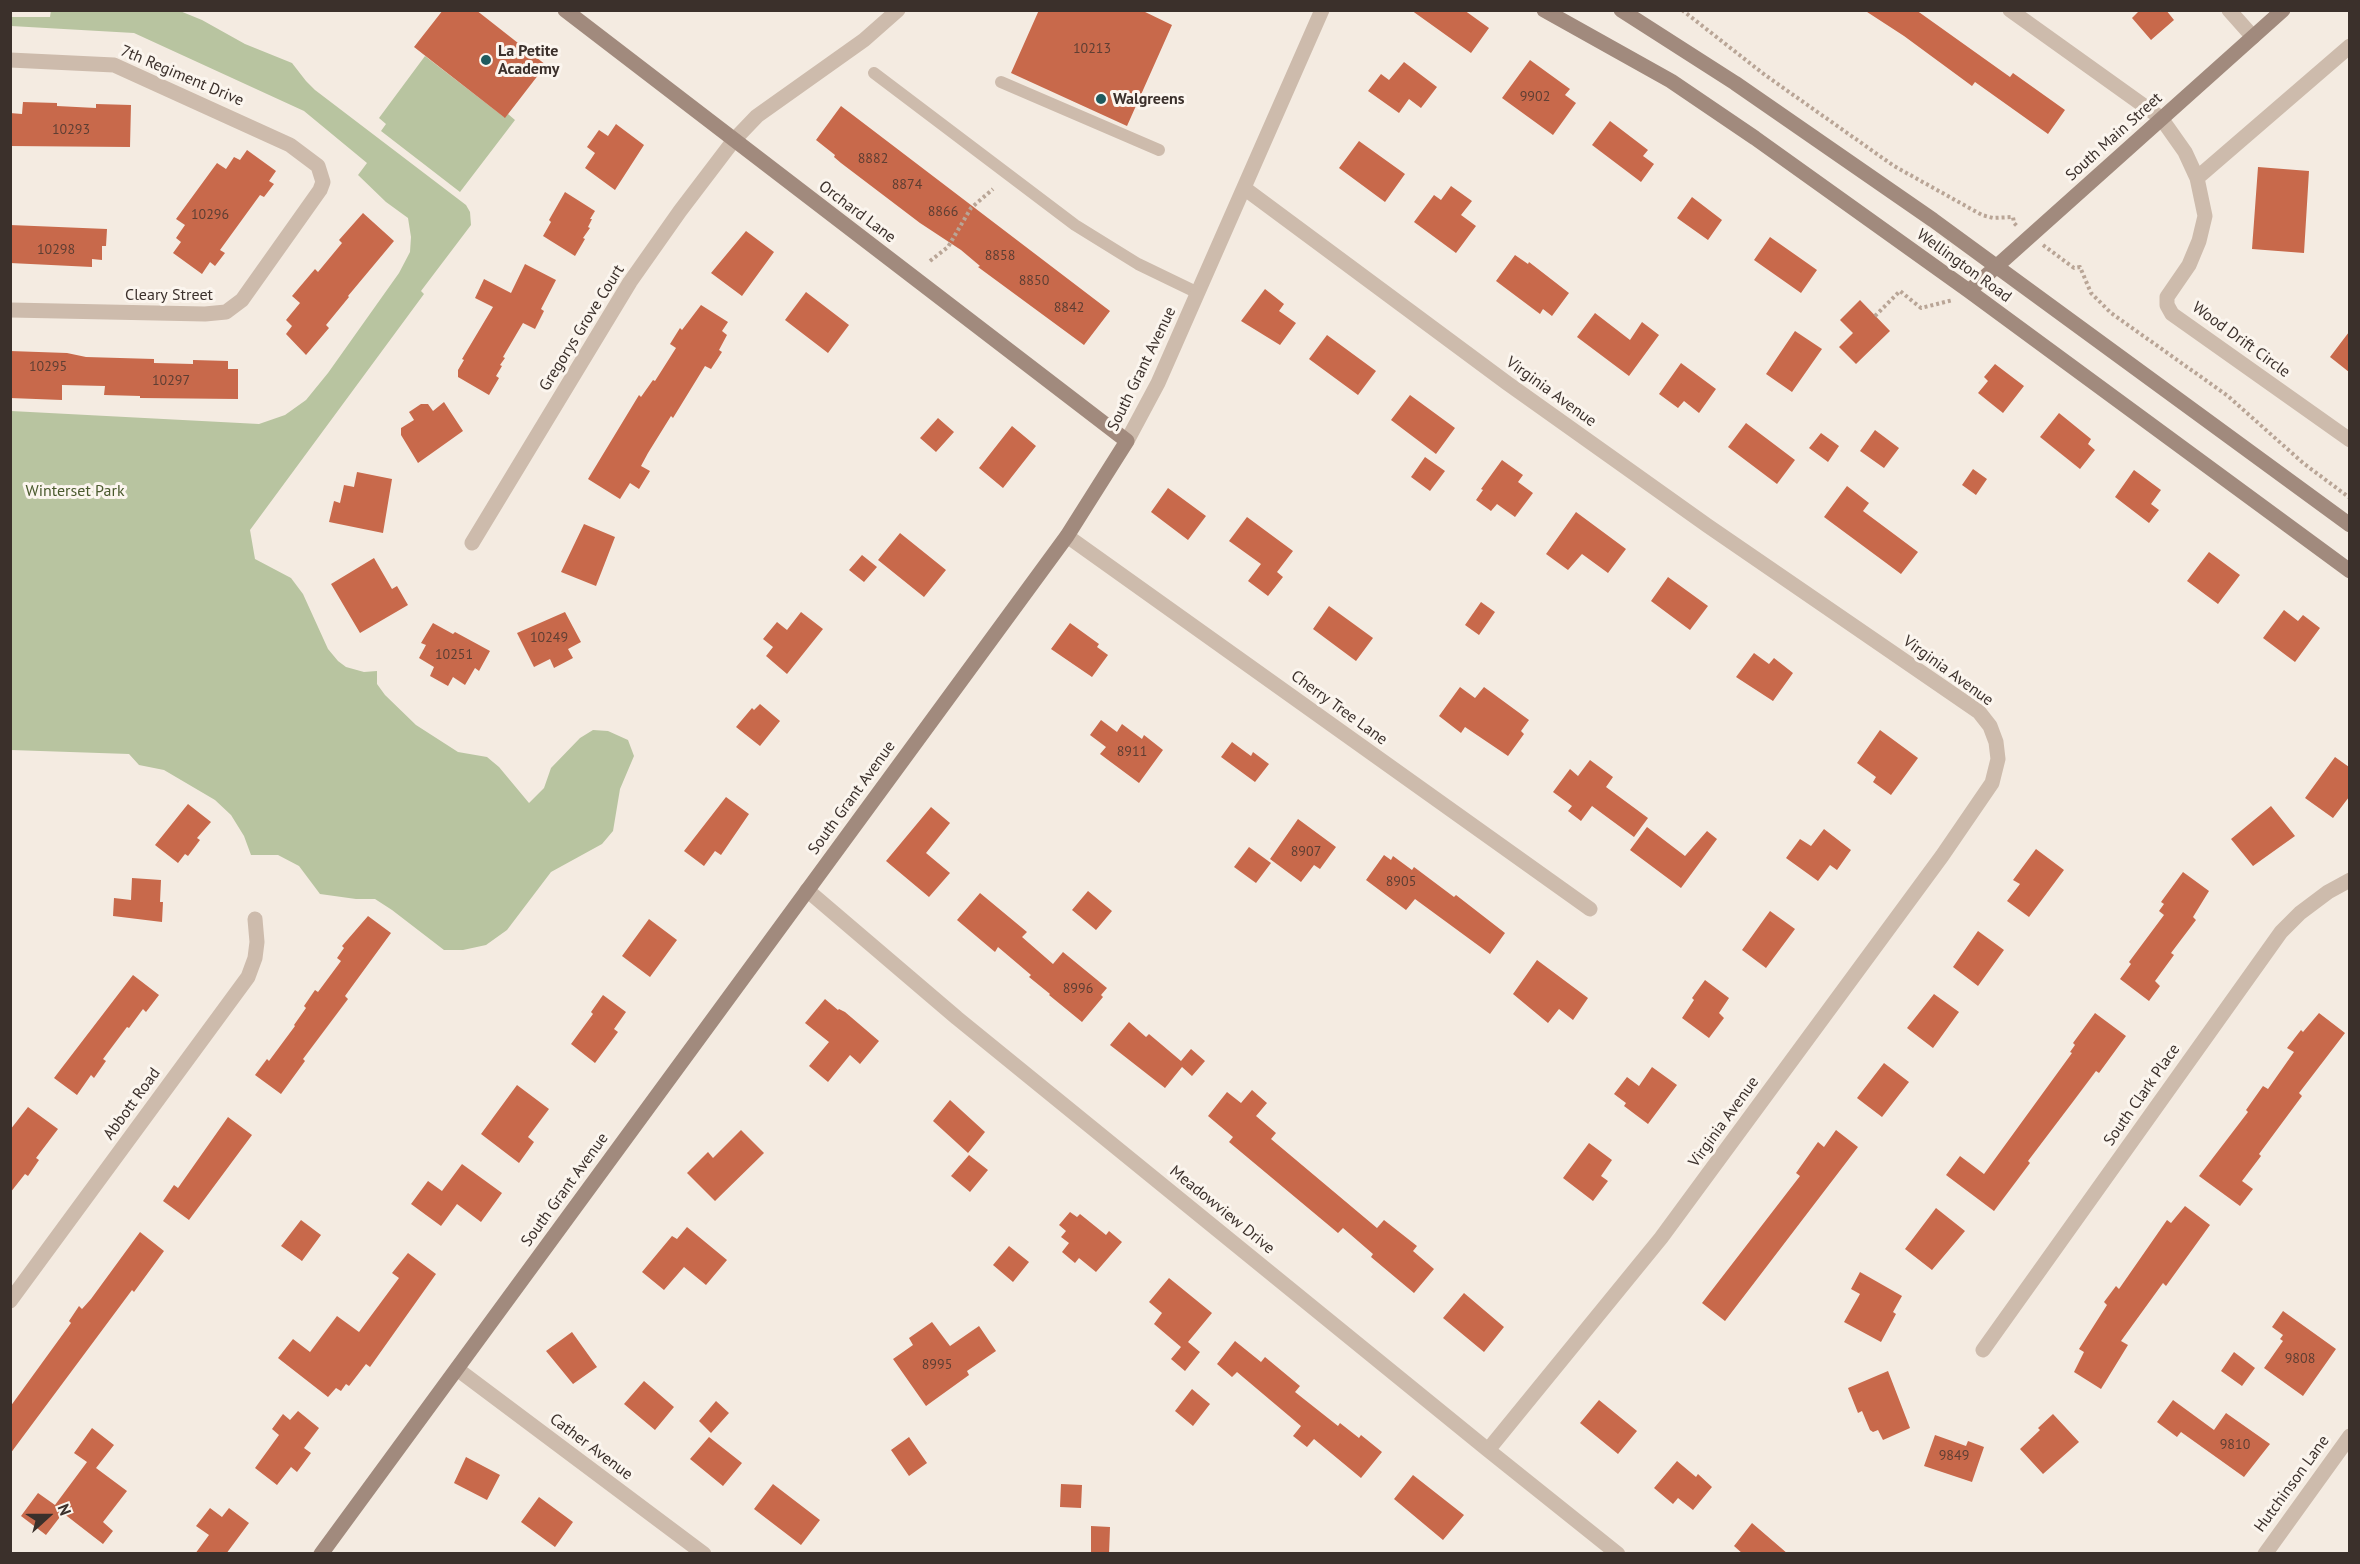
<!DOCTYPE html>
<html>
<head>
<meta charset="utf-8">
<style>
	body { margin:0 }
	#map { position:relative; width:2360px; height:1564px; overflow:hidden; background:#f4ebe1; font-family:"PT Sans",sans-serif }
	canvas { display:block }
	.frame { position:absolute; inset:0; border:12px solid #3b302b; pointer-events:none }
	.north { position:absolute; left:18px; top:1486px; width:60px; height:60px; -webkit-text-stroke:4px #fbf5ee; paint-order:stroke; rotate:69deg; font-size:16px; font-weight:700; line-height:24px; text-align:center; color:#3b302b }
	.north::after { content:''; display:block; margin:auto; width:21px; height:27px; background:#3b302b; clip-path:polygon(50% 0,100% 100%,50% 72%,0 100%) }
</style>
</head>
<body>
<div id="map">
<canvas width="2360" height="1564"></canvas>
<div class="frame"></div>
<div class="north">N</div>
</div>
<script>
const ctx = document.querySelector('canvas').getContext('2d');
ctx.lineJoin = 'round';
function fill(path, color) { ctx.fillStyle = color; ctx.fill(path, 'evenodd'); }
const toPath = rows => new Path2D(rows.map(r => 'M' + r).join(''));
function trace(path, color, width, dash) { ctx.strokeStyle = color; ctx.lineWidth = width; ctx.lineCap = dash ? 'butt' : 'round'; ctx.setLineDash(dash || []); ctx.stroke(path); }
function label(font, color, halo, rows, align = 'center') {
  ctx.font = font + ' "PT Sans",sans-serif'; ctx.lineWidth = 6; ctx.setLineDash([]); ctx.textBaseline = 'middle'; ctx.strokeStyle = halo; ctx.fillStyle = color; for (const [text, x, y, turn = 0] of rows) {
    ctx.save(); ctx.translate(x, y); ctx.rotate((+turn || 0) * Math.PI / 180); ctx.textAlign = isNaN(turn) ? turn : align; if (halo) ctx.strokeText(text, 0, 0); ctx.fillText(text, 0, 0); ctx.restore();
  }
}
fill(toPath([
	[51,10,180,11,202,20,245,44,292,63,306,81,315,90,466,205,470,212,471,225,421,291,424,294,250,530,255,559,291,578,303,594,328,649,338,661,346,667,364,672,377,671,377,684,385,695,416,725,458,752,487,757,499,767,529,803,544,788,551,768,580,738,593,730,608,731,628,740,634,756,620,789,613,831,602,844,551,872,507,930,486,945,463,950,444,950,392,910,375,899,356,899,320,894,299,866,278,855,251,855,244,836,231,815,215,800,164,770,139,765,129,754,11,750,11,411,259,424,285,415,306,400,328,373,399,273,410,252,411,237,408,218,386,202,358,175,367,163,304,111,134,33,11,26,11,17,50,17],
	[425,56,504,117,508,114,515,120,460,192,381,131,386,124,379,118]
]), '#b8c4a0');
fill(toPath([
	[443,10,476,10,546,65,505,118,414,47],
	[1039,10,1141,10,1172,25,1127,126,1011,73],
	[1411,10,1464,10,1489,28,1471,53],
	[1864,10,1916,10,2010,77,2013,73,2065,110,2048,134,1975,82,1972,86,1904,36],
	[2140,10,2166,10,2174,20,2151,40,2132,18],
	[1530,60,1570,89,1565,95,1576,103,1553,135,1502,98],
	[1404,62,1437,87,1421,108,1409,99,1399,113,1368,91,1381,74,1389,80],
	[23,102,57,103,57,106,96,108,96,104,131,105,130,147,10,146,10,113,22,114],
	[841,106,1110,311,1084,345,978,267,980,266,961,250,920,223,841,163,834,157,835,155,816,140],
	[1610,121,1648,150,1643,156,1654,164,1641,182,1592,145],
	[616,124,644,145,615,190,585,168,595,153,587,147,599,130,608,136],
	[1359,141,1405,174,1385,202,1339,168],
	[247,150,276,171,269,181,274,184,264,197,260,195,220,250,225,253,215,266,210,262,202,274,173,253,181,242,176,238,185,225,176,219,217,163,226,169,234,157,240,160],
	[2258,167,2309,171,2304,253,2252,249],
	[1451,186,1472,201,1461,215,1476,226,1456,253,1414,222,1434,195,1441,200],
	[565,192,595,211,590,219,592,219,588,227,590,228,583,238,585,239,575,256,543,236,551,222,549,220],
	[1692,197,1722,220,1708,240,1677,218],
	[363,213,394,241,348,296,349,297,326,325,329,328,306,355,286,334,292,326,286,320,300,303,292,296,315,269,318,272,342,243,339,240],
	[10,225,107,229,106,246,102,246,102,260,92,259,92,267,10,263],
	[746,231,774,252,742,296,711,273],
	[1770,237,1817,270,1801,293,1754,260],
	[1515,255,1528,264,1529,262,1569,293,1552,316,1543,309,1540,314,1496,281],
	[525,264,556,280,541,309,544,311,535,329,523,323,503,357,505,358,500,365,502,366,496,376,499,378,489,395,458,377,458,370,464,360,462,359,493,307,475,298,484,279,511,293],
	[1265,289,1284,304,1279,311,1296,323,1280,345,1241,321],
	[806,292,849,325,828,353,785,320],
	[1860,300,1890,331,1856,364,1839,347,1853,333,1840,320],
	[701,305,728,322,722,331,727,335,719,350,722,352,711,369,705,366,673,418,671,416,648,453,641,466,650,471,639,489,630,483,620,499,588,479,639,395,641,397,653,380,655,381,676,348,670,344,680,328,682,330],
	[1595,313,1630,340,1642,322,1659,335,1629,376,1577,337],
	[1795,331,1822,349,1792,392,1766,374],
	[2349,332,2349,372,2330,357],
	[1327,335,1376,371,1358,395,1309,359],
	[10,351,67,353,86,357,154,359,154,363,193,364,193,360,228,361,228,369,238,369,238,399,140,398,140,396,104,395,105,386,62,385,62,400,10,398],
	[1681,363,1716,389,1699,413,1684,401,1678,408,1659,394],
	[1995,364,2024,386,2003,413,1978,393,1988,381,1984,377],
	[1410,395,1455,428,1436,454,1391,420],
	[444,402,463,431,418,463,401,435,401,428,414,420,409,412,421,404,428,404,433,411],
	[2059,413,2091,439,2088,444,2095,450,2080,469,2040,437],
	[938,418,954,432,936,452,920,438],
	[1746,423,1795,460,1777,484,1728,447],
	[1012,426,1036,446,1003,488,979,468],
	[1875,430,1899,448,1884,468,1860,451],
	[1821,433,1839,446,1828,462,1809,448],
	[1425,457,1445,471,1430,491,1411,477],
	[1502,460,1523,475,1518,482,1533,493,1515,517,1497,504,1491,511,1476,500,1483,490,1481,489],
	[1973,469,1987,479,1976,495,1962,485],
	[2134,470,2161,490,2151,504,2159,510,2149,523,2115,497],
	[357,472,392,479,383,533,329,522,334,501,340,503,344,485,354,487],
	[1847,486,1869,503,1863,511,1918,552,1901,574,1824,517],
	[1168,488,1206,516,1188,540,1151,512],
	[1576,512,1626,549,1608,573,1582,554,1568,570,1546,554],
	[1247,517,1293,551,1277,572,1283,577,1268,596,1248,581,1261,564,1229,541],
	[584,524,615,537,596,586,561,572],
	[900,533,946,570,924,597,878,560],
	[2209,552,2240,575,2218,604,2187,581],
	[862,555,877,567,864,582,849,570],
	[374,558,392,589,397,586,408,605,360,633,331,584],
	[1668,577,1708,606,1690,630,1651,601],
	[1481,602,1495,612,1479,635,1465,625],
	[1329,606,1373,638,1356,661,1313,629],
	[2284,610,2298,621,2303,615,2320,628,2295,662,2263,638],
	[565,612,581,642,568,649,573,658,554,668,550,659,534,667,517,633],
	[801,612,823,629,787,674,766,656,773,647,763,639,777,622,787,630],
	[433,623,453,634,455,632,490,651,479,671,475,668,465,685,453,677,448,686,430,676,434,667,419,658,426,645,421,643],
	[1070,623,1099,644,1097,647,1108,655,1092,677,1051,649],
	[1754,653,1769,664,1774,658,1793,673,1773,701,1736,677],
	[1460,687,1475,698,1484,687,1529,720,1521,731,1524,734,1508,756,1465,727,1461,733,1439,716],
	[760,704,780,721,760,746,736,727,752,708,754,710],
	[1101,720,1117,732,1122,724,1142,739,1144,735,1163,750,1139,783,1100,754,1106,747,1090,735],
	[1880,730,1918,758,1891,795,1873,782,1876,777,1857,763],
	[1232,742,1251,756,1253,752,1269,764,1255,782,1221,757],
	[2335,757,2349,767,2349,797,2333,818,2305,798],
	[1590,760,1613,777,1606,787,1648,818,1634,837,1592,806,1581,821,1568,811,1572,806,1553,792,1570,769,1578,776],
	[726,797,749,814,721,855,715,851,704,866,684,851],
	[188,804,211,822,197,838,200,840,188,856,185,854,178,863,155,845],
	[2271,806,2295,836,2253,866,2231,839],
	[931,807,950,823,926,853,950,873,929,897,886,861],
	[1298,819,1336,847,1320,869,1314,865,1301,882,1270,859],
	[1647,827,1685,856,1707,831,1717,839,1681,888,1630,850],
	[1824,829,1851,850,1837,870,1830,865,1818,881,1786,858,1800,839,1811,846],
	[1249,847,1271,863,1256,883,1234,867],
	[2036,849,2064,870,2029,917,2007,901,2020,884,2013,880],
	[1384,855,1391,860,1393,856,1412,870,1414,867,1454,897,1456,895,1505,933,1490,954,1415,899,1406,910,1366,880],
	[2183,872,2209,891,2193,917,2196,920,2171,953,2174,955,2155,981,2160,986,2149,1001,2120,979,2131,964,2129,962,2164,915,2159,911,2164,904,2161,902],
	[132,878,161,880,160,902,163,902,162,922,113,916,114,898,131,900],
	[1088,891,1112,911,1096,930,1072,910],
	[980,893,1027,932,1022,937,1053,964,1063,952,1107,988,1101,995,1103,997,1082,1022,1049,995,1050,994,1029,977,1031,975,998,947,995,952,957,920],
	[1770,911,1795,929,1766,968,1742,950],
	[368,916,391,933,345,996,348,999,303,1059,305,1061,281,1094,255,1075,267,1059,269,1061,295,1026,294,1025,306,1008,304,1006,315,990,318,992,341,961,337,958,344,948,342,946],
	[649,919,677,940,650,977,622,956],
	[1978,931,2004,950,1978,986,1953,967],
	[1537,960,1588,998,1573,1020,1559,1009,1548,1023,1513,994],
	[133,975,159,995,146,1012,143,1009,129,1028,127,1027,103,1059,106,1061,94,1078,91,1075,77,1095,54,1078],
	[1705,980,1729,998,1719,1013,1724,1018,1709,1038,1682,1018,1694,1000,1692,998],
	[1934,994,1959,1012,1933,1048,1907,1028],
	[603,995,626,1012,614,1029,618,1032,595,1063,571,1044,593,1014,591,1012],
	[825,999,838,1010,839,1009,845,1012,879,1041,860,1064,850,1055,828,1082,809,1066,829,1042,805,1023],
	[2095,1013,2126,1036,2099,1073,2096,1071,2072,1103,2028,1161,2030,1163,1994,1211,1946,1175,1960,1156,1984,1174,2072,1053,2070,1052,2075,1045,2073,1043],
	[2319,1013,2345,1033,2299,1093,2302,1096,2259,1154,2261,1156,2242,1181,2253,1189,2240,1206,2199,1176,2248,1112,2246,1110,2263,1086,2268,1089,2294,1052,2287,1048,2301,1030,2303,1032],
	[1129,1022,1146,1037,1149,1034,1181,1061,1191,1049,1205,1061,1192,1076,1182,1067,1165,1088,1110,1045],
	[1884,1063,1909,1082,1882,1117,1857,1098],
	[1652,1067,1677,1085,1648,1124,1624,1106,1626,1103,1614,1094,1627,1077,1639,1086],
	[517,1085,549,1109,528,1137,534,1142,519,1163,481,1134],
	[1252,1090,1267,1103,1256,1116,1276,1133,1271,1139,1377,1228,1384,1220,1417,1246,1413,1251,1434,1269,1414,1293,1371,1257,1373,1254,1343,1228,1338,1233,1229,1142,1233,1137,1208,1116,1227,1092,1241,1103],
	[950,1100,985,1132,968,1153,933,1121],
	[28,1107,58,1129,36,1158,39,1160,28,1176,25,1174,10,1193,10,1130],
	[228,1117,252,1135,189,1220,163,1201,174,1185,178,1188],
	[741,1130,764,1153,715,1201,687,1173,708,1152,713,1158],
	[1836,1130,1858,1147,1725,1321,1702,1303,1800,1176,1796,1173,1818,1142,1824,1147],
	[1589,1143,1612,1160,1601,1176,1608,1181,1593,1201,1563,1178],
	[969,1155,988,1170,970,1192,951,1176],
	[462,1164,502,1193,481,1222,457,1204,441,1226,411,1204,428,1181,442,1191],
	[2185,1206,2210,1225,2166,1286,2163,1283,2121,1341,2128,1345,2101,1389,2074,1372,2084,1352,2079,1349,2107,1305,2104,1302,2116,1286,2119,1289,2167,1220,2171,1223],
	[1936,1208,1965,1231,1932,1270,1905,1249],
	[1070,1212,1077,1217,1080,1214,1106,1235,1109,1231,1122,1242,1096,1272,1079,1258,1075,1263,1062,1252,1069,1243,1061,1237,1066,1231,1059,1225],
	[301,1220,321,1235,302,1261,281,1246],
	[687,1227,727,1260,706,1285,684,1267,664,1290,642,1272,672,1236,677,1239],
	[140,1232,164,1251,134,1292,132,1290,10,1454,10,1407,71,1323,69,1321,79,1306,82,1309,91,1299],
	[1009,1246,1029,1262,1013,1282,993,1265],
	[408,1253,436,1274,370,1367,366,1364,349,1386,346,1384,341,1391,336,1388,328,1397,278,1358,293,1339,310,1352,337,1316,359,1332,399,1278,392,1273],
	[1860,1272,1902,1296,1893,1312,1896,1314,1881,1342,1844,1322,1860,1294,1851,1289],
	[1169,1278,1212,1313,1188,1342,1200,1352,1185,1371,1171,1359,1181,1347,1154,1324,1162,1313,1149,1302],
	[1464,1293,1504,1327,1484,1352,1443,1318],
	[2283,1311,2336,1349,2303,1396,2264,1368,2283,1341,2280,1339,2283,1335,2272,1327],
	[932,1322,950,1346,979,1326,996,1351,967,1371,969,1375,926,1406,893,1359,913,1345,909,1338],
	[572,1332,597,1367,573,1384,546,1351],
	[1235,1341,1261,1362,1265,1357,1300,1386,1295,1392,1338,1426,1340,1423,1359,1438,1361,1435,1382,1452,1361,1478,1314,1439,1307,1447,1293,1436,1301,1426,1237,1372,1232,1377,1217,1364],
	[2234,1352,2255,1368,2242,1386,2221,1371],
	[1888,1371,1910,1428,1883,1440,1878,1430,1873,1432,1870,1430,1862,1411,1858,1413,1848,1388],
	[644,1381,674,1407,655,1430,624,1404],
	[1192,1389,1210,1404,1193,1426,1175,1411],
	[1599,1400,1637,1431,1618,1454,1580,1423],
	[2173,1400,2214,1430,2226,1413,2270,1444,2244,1477,2181,1432,2177,1437,2157,1422],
	[716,1401,729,1413,711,1433,699,1421],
	[298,1411,319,1428,304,1448,311,1453,297,1472,291,1467,277,1485,255,1468,279,1435,272,1429,283,1414,290,1420],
	[2053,1414,2079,1442,2043,1474,2020,1449,2040,1430,2038,1428],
	[92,1428,114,1445,96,1468,127,1491,103,1522,113,1531,103,1544,63,1513,46,1535,21,1516,38,1493,55,1505,87,1462,74,1453],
	[1935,1435,1966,1446,1968,1441,1984,1447,1972,1482,1924,1466],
	[709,1437,742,1463,723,1486,690,1459],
	[909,1437,927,1463,909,1476,891,1450],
	[466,1457,500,1475,487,1500,454,1483],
	[1677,1461,1696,1477,1698,1474,1712,1487,1693,1510,1678,1498,1673,1504,1654,1488],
	[1413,1475,1464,1515,1443,1540,1394,1499],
	[773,1484,820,1520,801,1545,754,1509],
	[1061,1484,1082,1485,1081,1508,1060,1507],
	[539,1497,573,1522,555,1547,521,1522],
	[210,1508,222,1517,229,1508,249,1523,226,1554,195,1554,209,1535,196,1526],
	[1752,1523,1788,1554,1743,1554,1734,1546],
	[1091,1526,1110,1527,1109,1554,1091,1554]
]), '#c8694b');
trace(toPath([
	[1682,10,1765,75,1894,166,1982,215,1993,218,2013,217,2014,223,2018,227],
	[2043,245,2074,268,2080,267,2091,293,2111,313,2228,396,2303,463,2350,498],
	[930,261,948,247,971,208,993,189],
	[1875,316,1900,291,1921,308,1953,300]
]), '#b9a596', 4, [3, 3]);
trace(toPath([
	[874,73,1075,225,1138,264,1198,293],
	[1001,82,1159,150]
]), '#cdbbac', 12);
trace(toPath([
	[2010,10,2161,118,2185,152,2197,178,2205,216,2199,241,2189,265,2167,297,2167,305,2172,314,2350,440],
	[2229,10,2253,37],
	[10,60,114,65,290,145,318,166,323,182,320,190,242,300,226,312,205,314,10,310],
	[2197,178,2350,46],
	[1244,188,1507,383,1708,526,1979,712,1990,726,1996,742,1998,759,1992,783,1942,856,1661,1238,1488,1450],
	[1127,441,1158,383,1322,10],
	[1067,536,1590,909],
	[472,543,630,282,680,211,734,140,757,116,864,40,898,10],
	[807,890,957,1018,1488,1450,1618,1554],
	[10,1301,248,977,255,958,257,942,255,919],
	[1983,1350,2281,932,2300,913,2328,892,2350,880],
	[457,1369,704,1554],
	[2265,1554,2350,1436]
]), '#cdbbac', 15);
trace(toPath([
	[1544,10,1671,81,1755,138,1969,291,2350,571],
	[1621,10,1735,83,1933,220,2350,525],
	[1969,291,2283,10],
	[321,1554,1067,536,1127,441,565,10]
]), '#a18a7d', 15);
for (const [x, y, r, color] of [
	[486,60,6,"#1f5a5e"],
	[1101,99,6,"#1f5a5e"]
]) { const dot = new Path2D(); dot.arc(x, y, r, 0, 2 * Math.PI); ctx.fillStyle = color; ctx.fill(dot); trace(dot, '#fbf5ee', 2); }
label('14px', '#5e3e33', null, [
	["10213",1092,49],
	["9902",1535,97],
	["10293",71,130],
	["8882",873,159],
	["8874",907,185],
	["8866",943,212],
	["10296",210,215],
	["10298",56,250],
	["8858",1000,256],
	["8850",1034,281],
	["8842",1069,308],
	["10295",48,367],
	["10297",171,381],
	["10249",549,638],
	["10251",454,655],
	["8911",1132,752],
	["8907",1306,852],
	["8905",1401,882],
	["8996",1078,989],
	["9808",2300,1359],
	["8995",937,1365],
	["9810",2235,1445],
	["9849",1954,1456]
]);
label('bold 16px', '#3b302b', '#fbf5ee', [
	["La Petite",498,51],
	["Academy",498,69],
	["Walgreens",1113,99]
], 'left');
label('16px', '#3b302b', '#fbf5ee', [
	["7th Regiment Drive",182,76,23],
	["South Main Street",2114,137,-42],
	["Orchard Lane",857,212,37],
	["Wellington Road",1964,266,36],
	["Cleary Street",169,295],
	["Gregorys Grove Court",582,328,-58],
	["Wood Drift Circle",2241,340,36],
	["South Grant Avenue",1142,369,-64],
	["Virginia Avenue",1551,392,36],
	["Virginia Avenue",1948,671,36],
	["Cherry Tree Lane",1339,708,36],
	["South Grant Avenue",852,798,-54],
	["South Clark Place",2142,1095,-55],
	["Abbott Road",132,1104,-54],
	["Virginia Avenue",1724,1122,-54],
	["South Grant Avenue",565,1190,-54],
	["Meadowview Drive",1222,1210,39],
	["Cather Avenue",591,1447,37],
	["Hutchinson Lane",2292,1484,-54]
]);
label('16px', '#4a5a2e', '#fbf5ee', [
	["Winterset Park",75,491]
]);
</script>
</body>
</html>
